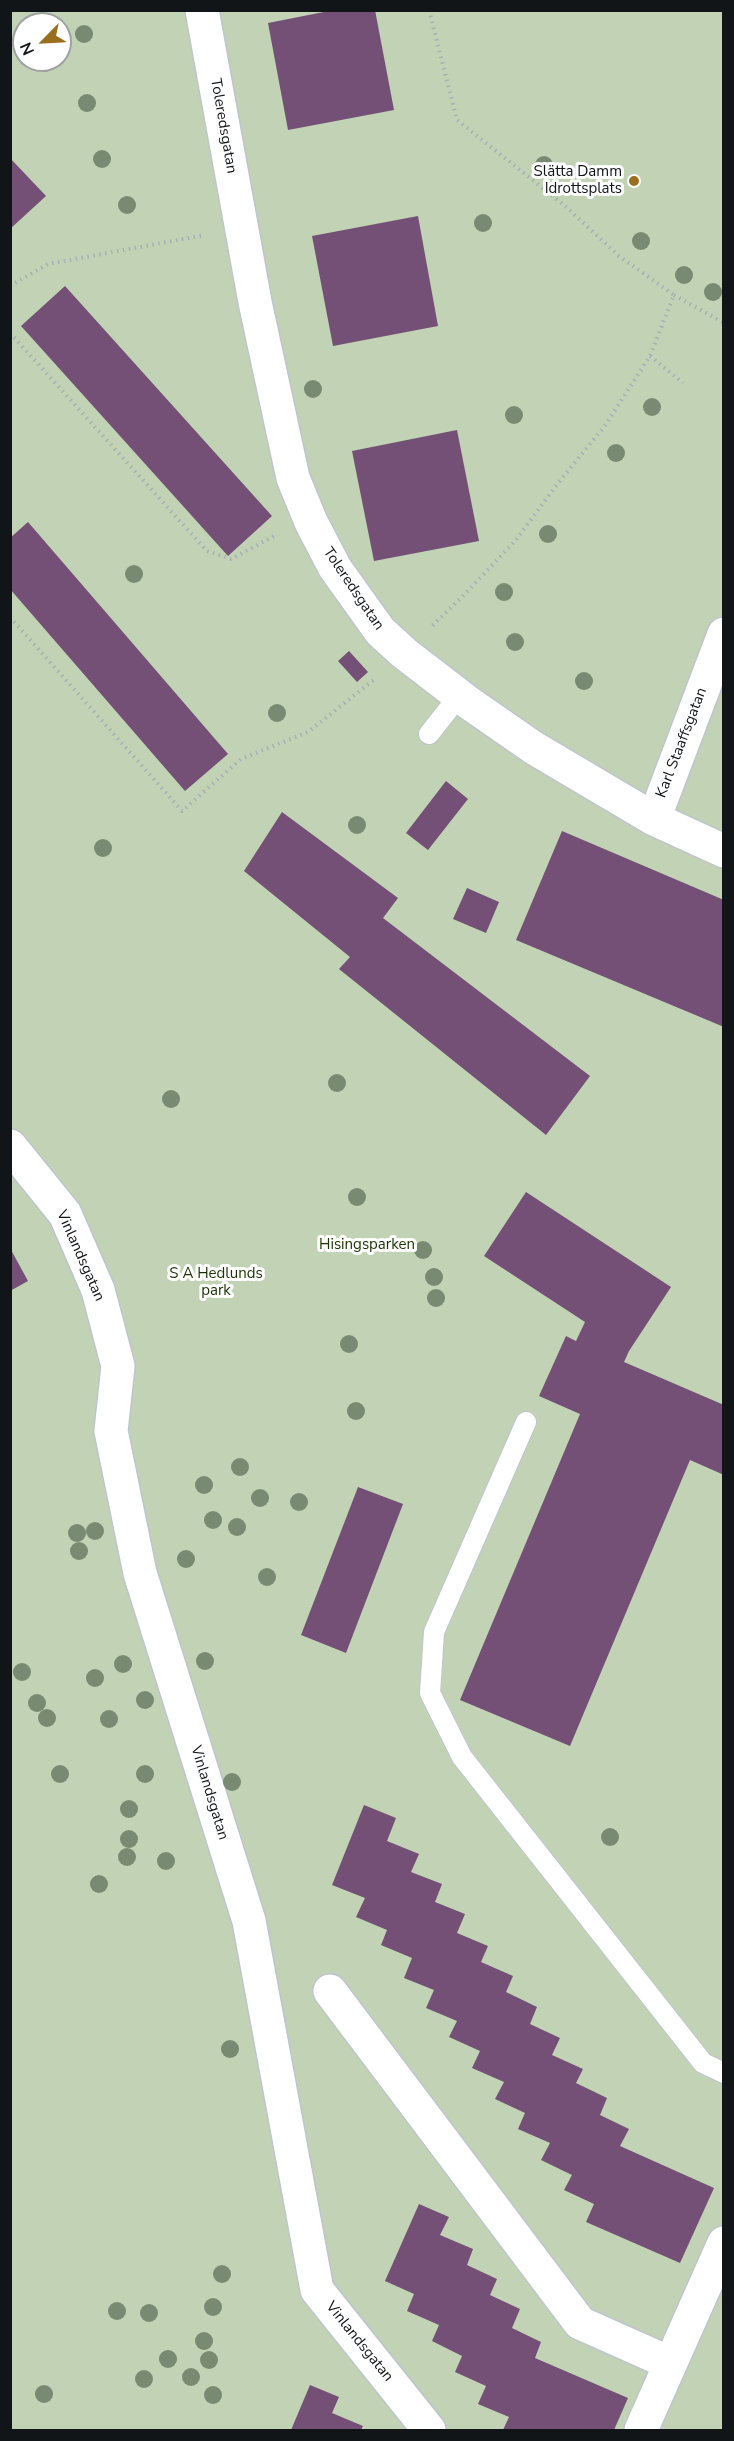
<!DOCTYPE html>
<html>
<head>
<meta charset="utf-8">
<style>
	body { margin:0 }
	#map { position:relative; width:734px; height:2441px; overflow:hidden; background:#edf5fe; font-family:"Nunito Sans",sans-serif }
	canvas { display:block }
	.frame { position:absolute; inset:0; border:12px solid #121518; pointer-events:none }
	.north { position:absolute; left:12px; top:12px; width:60px; height:60px; box-sizing:border-box; background:#fff; border:2px solid #a0a1a3; border-radius:50%; rotate:246deg; font-size:16px; font-weight:700; line-height:24px; text-align:center; color:#121518 }
	.north::after { content:''; display:block; margin:auto; width:21px; height:27px; background:#996e1c; clip-path:polygon(50% 0,100% 100%,50% 72%,0 100%) }
</style>
</head>
<body>
<div id="map">
<canvas width="734" height="2441"></canvas>
<div class="frame"></div>
<div class="north">N</div>
</div>
<script>
const ctx = document.querySelector('canvas').getContext('2d');
ctx.lineJoin = 'round';
function fill(path, color) { ctx.fillStyle = color; ctx.fill(path, 'evenodd'); }
const toPath = rows => new Path2D(rows.map(r => 'M' + r).join(''));
function trace(path, color, width, dash) { ctx.strokeStyle = color; ctx.lineWidth = width; ctx.lineCap = dash ? 'butt' : 'round'; ctx.setLineDash(dash || []); ctx.stroke(path); }
function label(font, color, halo, rows, align = 'center') {
  ctx.font = font + ' "Nunito Sans",sans-serif'; ctx.lineWidth = 6; ctx.setLineDash([]); ctx.textBaseline = 'middle'; ctx.strokeStyle = halo; ctx.fillStyle = color; for (const [text, x, y, turn = 0] of rows) {
    ctx.save(); ctx.translate(x, y); ctx.rotate((+turn || 0) * Math.PI / 180); ctx.textAlign = isNaN(turn) ? turn : align; if (halo) ctx.strokeText(text, 0, 0); ctx.fillText(text, 0, 0); ctx.restore();
  }
}
fill(toPath([
	[10,11,723,11,723,2430,11,2430],
	[24,24,60,24,60,60,24,60]
]), '#c1d3b4');
fill(toPath([
	[334,10,375,10,394,110,288,130,268,23],
	[10,158,46,196,10,229],
	[418,216,438,326,333,346,312,236],
	[65,286,272,516,228,556,21,326],
	[457,430,479,541,374,561,352,451],
	[28,522,228,754,185,791,10,589,10,538],
	[349,651,368,672,357,682,338,661],
	[446,781,468,799,428,850,406,833],
	[282,812,398,898,383,918,590,1076,546,1135,339,969,350,957,244,871],
	[562,831,724,900,724,1027,516,940],
	[467,888,499,902,486,933,453,919],
	[526,1192,671,1287,629,1351,624,1362,724,1405,724,1475,690,1460,570,1746,460,1700,580,1414,539,1396,566,1336,576,1341,585,1322,484,1256],
	[10,1248,28,1281,10,1291],
	[358,1487,403,1504,346,1653,301,1635],
	[364,1805,396,1818,387,1841,419,1854,411,1872,442,1884,435,1902,465,1914,457,1933,488,1946,481,1962,513,1976,506,1992,537,2007,530,2024,560,2038,552,2055,583,2069,576,2083,607,2098,600,2115,629,2129,620,2146,714,2188,680,2263,586,2222,594,2204,564,2190,572,2175,541,2160,550,2143,518,2129,525,2113,495,2099,504,2082,472,2068,480,2051,449,2037,457,2021,426,2008,434,1990,404,1978,412,1958,381,1945,387,1930,356,1917,365,1898,332,1885],
	[419,2204,449,2217,440,2235,473,2249,467,2265,497,2279,490,2295,520,2309,512,2328,541,2342,535,2358,628,2398,614,2430,503,2430,509,2417,478,2404,486,2386,455,2372,462,2356,432,2341,439,2325,407,2311,414,2294,385,2281],
	[310,2385,339,2397,332,2413,363,2426,361,2430,291,2430]
]), '#745076');
const service = toPath([
	[429,734,459,696],
	[526,1422,434,1632,430,1693,462,1757,703,2063,724,2073]
]);
const minor = toPath([
	[202,10,255,302,293,478,311,522,335,568,380,631,404,653,469,703,534,748,654,819,724,851],
	[654,819,724,634],
	[10,1146,65,1214,98,1290,118,1366,111,1431,140,1573,249,1921,317,2290,429,2430],
	[330,1991,580,2323,670,2363],
	[641,2430,724,2243]
]);
trace(service, '#bec5ce', 22);
trace(minor, '#bec5ce', 36);
trace(toPath([
	[429,10,457,120,564,205,619,256,674,295,650,356,604,427,558,483,516,540,465,594,430,628],
	[10,286,48,264,205,235],
	[674,295,724,323],
	[10,333,207,551,231,559,276,535],
	[650,356,683,383],
	[10,617,182,811,241,759,308,732,376,678]
]), '#a9afb6', 4, [1.5, 4.5]);
trace(service, '#fff', 20);
trace(minor, '#fff', 33);
ctx.fillStyle = '#798a72';
for (const [x, y] of [
	[84,34],
	[87,103],
	[102,159],
	[544,165],
	[127,205],
	[483,223],
	[641,241],
	[684,275],
	[713,292],
	[313,389],
	[652,407],
	[514,415],
	[616,453],
	[548,534],
	[134,574],
	[504,592],
	[515,642],
	[584,681],
	[277,713],
	[357,825],
	[103,848],
	[337,1083],
	[171,1099],
	[357,1197],
	[423,1250],
	[434,1277],
	[436,1298],
	[349,1344],
	[356,1411],
	[240,1467],
	[204,1485],
	[260,1498],
	[299,1502],
	[213,1520],
	[237,1527],
	[95,1531],
	[77,1533],
	[79,1551],
	[186,1559],
	[267,1577],
	[205,1661],
	[123,1664],
	[22,1672],
	[95,1678],
	[145,1700],
	[37,1703],
	[47,1718],
	[109,1719],
	[60,1774],
	[145,1774],
	[232,1782],
	[129,1809],
	[610,1837],
	[129,1839],
	[127,1857],
	[166,1861],
	[99,1884],
	[230,2049],
	[222,2274],
	[213,2307],
	[117,2311],
	[149,2313],
	[204,2341],
	[168,2359],
	[209,2360],
	[191,2377],
	[144,2379],
	[44,2394],
	[213,2395]
]) { ctx.beginPath(); ctx.arc(x, y, 9, 0, 2 * Math.PI); ctx.fill(); }
for (const [x, y, r, color] of [
	[634,181,6,"#996e1c"]
]) { const dot = new Path2D(); dot.arc(x, y, r, 0, 2 * Math.PI); ctx.fillStyle = color; ctx.fill(dot); trace(dot, '#fff', 2); }
label('15px', '#121518', '#fff', [
	["Toleredsgatan",223,126,80],
	["Toleredsgatan",353,589,56],
	["Karl Staaffsgatan",682,743,-69],
	["Vinlandsgatan",80,1256,66],
	["Vinlandsgatan",209,1793,73],
	["Vinlandsgatan",359,2342,51]
]);
label('15px', '#121518', '#fff', [
	["Slätta Damm",622,172],
	["Idrottsplats",622,189]
], 'right');
label('15px', '#1a3200', '#fff', [
	["Hisingsparken",367,1245],
	["S A Hedlunds",216,1274],
	["park",216,1291]
]);
</script>
</body>
</html>
